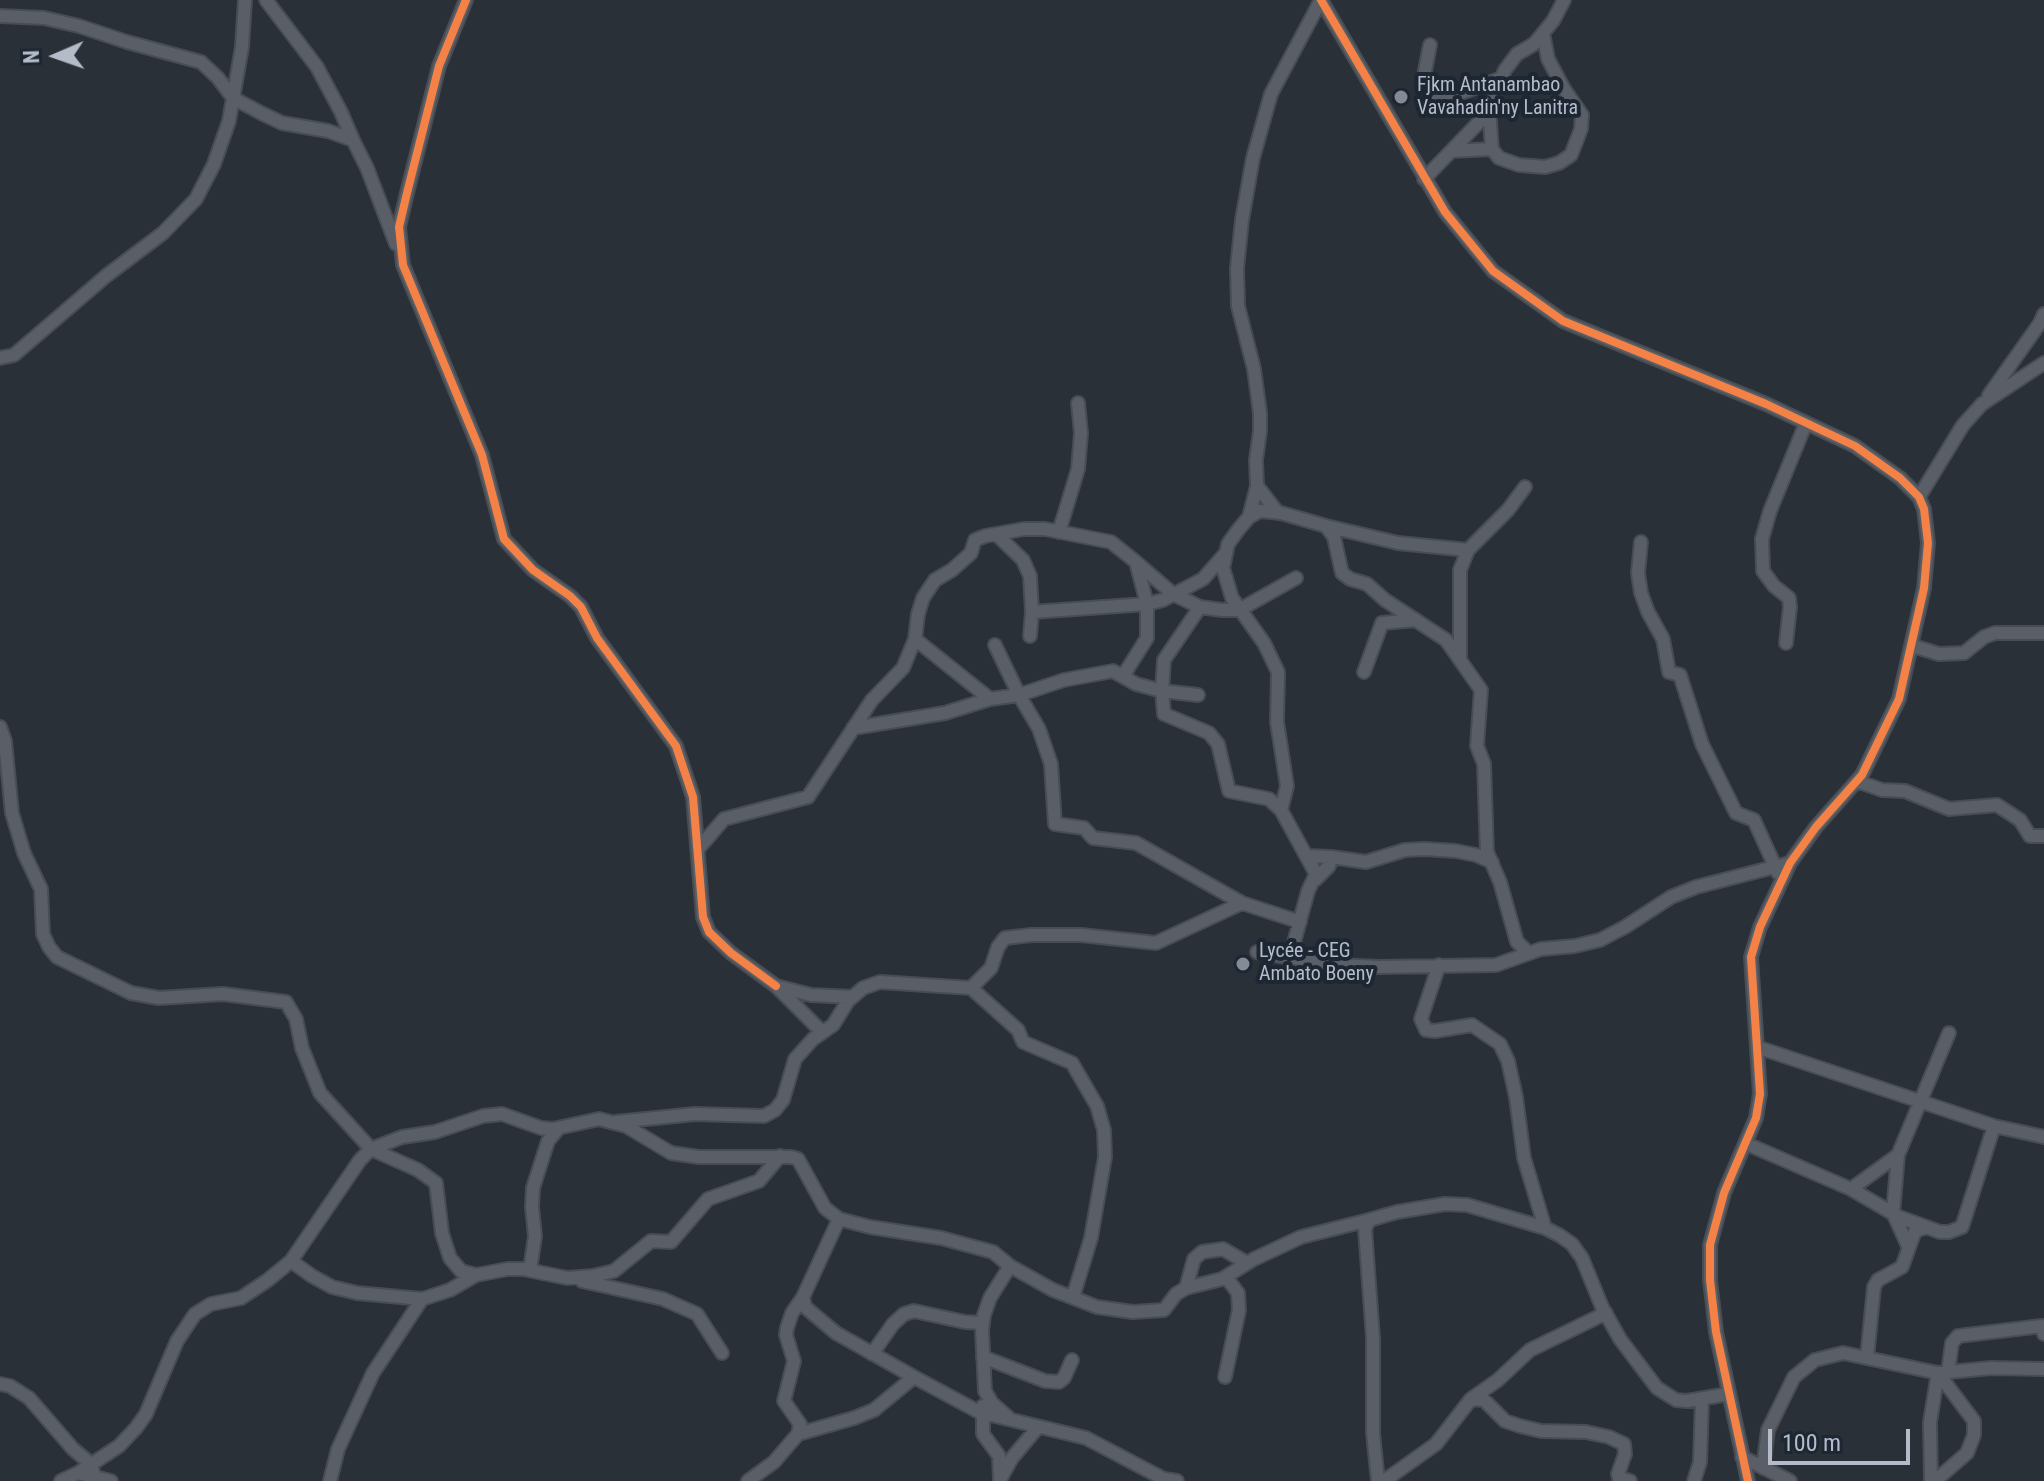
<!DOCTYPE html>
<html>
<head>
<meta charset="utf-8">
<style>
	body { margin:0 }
	#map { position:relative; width:2044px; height:1481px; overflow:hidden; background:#2a3038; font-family:"Roboto Condensed",sans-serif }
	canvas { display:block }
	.north { position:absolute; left:16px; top:16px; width:80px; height:80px; -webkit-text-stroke:6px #1d2633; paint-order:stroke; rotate:268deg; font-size:22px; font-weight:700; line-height:32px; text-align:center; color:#b4bcc9 }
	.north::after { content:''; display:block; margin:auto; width:28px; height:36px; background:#b4bcc9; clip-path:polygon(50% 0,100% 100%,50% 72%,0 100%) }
	.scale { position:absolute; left:1768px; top:1429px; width:142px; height:36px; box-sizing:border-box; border:4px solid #b4bcc9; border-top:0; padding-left:10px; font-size:24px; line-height:28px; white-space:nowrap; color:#b4bcc9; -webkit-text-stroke:6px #1d2633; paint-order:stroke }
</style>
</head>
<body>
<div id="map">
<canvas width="2044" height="1481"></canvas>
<div class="north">N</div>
<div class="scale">100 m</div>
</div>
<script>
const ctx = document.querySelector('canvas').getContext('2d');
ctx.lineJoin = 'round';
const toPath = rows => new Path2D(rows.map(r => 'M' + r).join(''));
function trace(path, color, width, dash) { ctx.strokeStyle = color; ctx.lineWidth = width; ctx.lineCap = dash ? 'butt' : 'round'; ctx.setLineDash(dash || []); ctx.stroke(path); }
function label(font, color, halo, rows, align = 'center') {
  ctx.font = font + ' "Roboto Condensed",sans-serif'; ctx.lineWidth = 8; ctx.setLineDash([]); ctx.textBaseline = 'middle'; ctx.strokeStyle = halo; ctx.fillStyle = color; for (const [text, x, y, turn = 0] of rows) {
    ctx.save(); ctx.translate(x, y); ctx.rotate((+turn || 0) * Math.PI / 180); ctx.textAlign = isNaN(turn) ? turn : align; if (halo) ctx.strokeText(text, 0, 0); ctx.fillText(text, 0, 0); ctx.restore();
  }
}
const minor = toPath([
	[266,0,317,67,341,112,353,140],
	[466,0,439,66,407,193,399,227,403,265,482,455,504,539,533,570,570,596,581,607,597,638,676,746,693,797,703,917,709,932,731,953,776,986],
	[1321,0,1445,212,1493,271,1563,321,1766,404,1855,446,1900,478,1919,497,1924,509,1928,543,1924,588,1899,699,1862,775,1816,827,1790,863,1760,927,1751,957,1760,1094,1756,1118,1724,1193,1710,1245,1710,1280,1716,1332,1748,1481],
	[0,16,44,18,79,26,127,42,201,62,218,78,233,98,261,113,282,123,328,131,353,140,367,168,396,244],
	[1430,45,1424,76,1428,89,1436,97,1450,97,1502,78],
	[1489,109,1492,149],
	[1451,151,1492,149,1499,158,1519,165,1545,167,1559,163,1571,155,1581,129,1582,115,1564,89,1548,59,1543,33],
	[1424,179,1485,116,1505,70,1517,54,1534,44,1553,21,1564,0],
	[0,358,14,355,106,276,163,233,196,199,214,164,229,121,242,47,245,0],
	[1989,395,2040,323,2044,314],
	[1257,486,1256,460,1260,431,1260,413,1254,369,1238,306,1237,268,1242,220,1253,158,1271,94,1321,0],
	[1919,497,1963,425,1982,404,2044,363],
	[1249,517,1257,486,1278,513],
	[1326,526,1398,543,1468,550],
	[1059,532,1078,469,1081,433,1078,403],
	[996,534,1023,560,1030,576,1032,612,1030,636],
	[1641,542,1638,573,1641,593,1648,612,1663,639,1669,672,1680,675,1702,744,1736,813,1754,820,1778,873],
	[1200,607,1164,660,1162,691,1164,714,1209,733,1218,744,1229,791,1269,799,1281,810],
	[1032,612,1147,604,1136,562,1173,594,1200,607,1222,610,1239,610,1296,578],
	[915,639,990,699,1019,695,1039,729,1051,764,1055,824,1084,828,1093,838,1136,843,1242,903],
	[1786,643,1790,607,1789,598,1774,586,1763,571,1762,539,1770,511,1806,423],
	[995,645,1019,695,1064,680,1113,671,1136,684,1162,691,1198,695],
	[1913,646,1939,654,1964,653,1984,637,1995,633,2044,633],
	[1460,659,1460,570,1468,550,1508,510,1525,487],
	[1364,672,1382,623,1416,620],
	[1123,676,1147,638,1147,604,1163,600,1203,579,1224,555],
	[0,727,5,741,12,813,24,853,41,889,43,934,49,947,57,957,131,993,159,998,223,994,286,1002,296,1019,302,1048,320,1093,371,1149,360,1160,291,1261,312,1276,332,1287,357,1293,422,1299],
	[853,728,945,713,990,699],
	[1857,781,1882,790,1905,791,1949,809,1997,805,2020,820,2030,836,2044,836],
	[698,849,724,819,808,797,872,700,903,668,915,639,918,614,923,598,935,580,952,570,971,553,975,540,985,536,1024,529,1045,529,1111,542,1136,562],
	[1307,856,1331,857,1329,866,1315,880],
	[1331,857,1366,862,1405,850,1424,849,1456,851,1476,855,1492,862],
	[1257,952,1335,965,1380,967,1496,965,1541,949,1575,946,1600,940,1625,927,1671,897,1696,887,1790,863],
	[1290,957,1308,891,1316,874,1281,810,1287,786,1277,722,1278,672,1264,643,1232,598,1223,568,1228,544,1238,530,1249,517,1260,511,1281,513,1326,526,1334,537,1342,573,1350,579,1367,584,1385,600,1446,640,1481,690,1477,746,1484,764,1487,852,1500,882,1517,942,1529,953],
	[1439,965,1421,1019,1426,1030,1435,1031,1472,1025,1500,1044,1508,1061,1516,1097,1524,1158,1545,1228],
	[971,988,991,968,998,947,1005,938,1031,935,1081,935,1156,943,1242,903,1300,922],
	[822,1032,776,986,811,995,852,997],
	[1757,1047,1994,1126,2044,1137],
	[616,1122,695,1114,764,1116,775,1110,783,1100,795,1059,813,1039,833,1025,848,1001,863,988,880,982,971,988,1018,1030,1023,1042,1072,1063,1097,1106,1104,1130,1105,1157,1091,1238,1073,1297],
	[1747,1144,1851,1189,1899,1217,1940,1232,1949,1232,1962,1227,1994,1126],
	[1898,1155,1893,1213,1908,1246],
	[1851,1189,1898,1155,1949,1033],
	[839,1219,870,1227,941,1238,993,1252,1010,1266,1053,1290,1097,1307,1133,1312,1164,1310,1176,1294,1186,1288,1222,1279,1254,1259,1301,1237,1369,1220],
	[530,1270,535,1236,532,1207,533,1188,548,1141,558,1129],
	[476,1275,461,1271,450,1258,442,1233,436,1183,418,1170,371,1149,402,1137,435,1132,483,1116,502,1114,541,1128,553,1129,599,1119,626,1126,671,1153,699,1157,791,1157,798,1159,825,1208,839,1219,803,1297,805,1307,836,1333,914,1377],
	[582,1281,663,1299,697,1314,722,1353],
	[1186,1288,1194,1259,1202,1252,1223,1249,1247,1263],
	[872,1354,893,1324,904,1314,914,1311,965,1322,983,1323],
	[983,1357,1045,1381,1059,1382,1064,1378,1072,1360],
	[1867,1358,1874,1287,1878,1280,1902,1267,1915,1231,1927,1227],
	[1948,1372,1952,1343,1958,1336,2042,1326,2044,1334],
	[1225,1377,1239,1310,1238,1293,1226,1277],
	[0,1384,10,1386,29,1398,73,1449,91,1464,94,1475],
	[1471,1399,1484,1400,1505,1421,1520,1426,1541,1431,1586,1432,1609,1437,1624,1444,1625,1454,1618,1474,1619,1478,1630,1481],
	[983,1406,983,1434,999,1456,1000,1480],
	[1010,1419,992,1403,985,1391,982,1330,984,1315,990,1298,1010,1266],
	[798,1434,854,1418,874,1410,914,1377,979,1412,1086,1438,1164,1479,1177,1481],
	[1742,1457,1790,1481],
	[1763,1468,1768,1430,1794,1377,1815,1360,1843,1353,1938,1373,1991,1368,2044,1369],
	[78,1473,119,1446,136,1428,146,1414,177,1341,195,1314,211,1304,241,1298,268,1280,291,1261],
	[1001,1478,1012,1458,1038,1427],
	[61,1481,78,1473,111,1481],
	[330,1481,338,1449,373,1373,422,1299,450,1290,476,1275,508,1269,523,1269,567,1278,593,1276,614,1271,651,1241,671,1242,708,1199,759,1181,780,1156],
	[748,1481,774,1462,798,1434,800,1424,784,1401,794,1361,786,1335,787,1328,792,1313,803,1297],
	[1378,1481,1373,1433,1373,1338,1365,1229,1369,1220,1397,1212,1445,1204,1467,1205,1545,1228,1559,1235,1572,1244,1582,1258,1602,1307,1620,1339,1657,1388,1676,1400,1687,1401,1728,1394],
	[1384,1481,1436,1444,1471,1399,1498,1380,1530,1350,1606,1313],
	[1694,1481,1700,1462,1702,1400],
	[1931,1481,1930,1422,1938,1373],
	[1935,1481,1967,1453,1974,1435,1974,1421,1938,1373]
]);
trace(minor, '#484c53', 16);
trace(minor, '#5a5e66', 12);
trace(toPath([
	[466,0,439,66,407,193,399,227,403,265,482,455,504,539,533,570,570,596,581,607,597,638,676,746,693,797,703,917,709,932,731,953,776,986],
	[1321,0,1445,212,1493,271,1563,321,1766,404,1855,446,1900,478,1919,497,1924,509,1928,543,1924,588,1899,699,1862,775,1816,827,1790,863,1760,927,1751,957,1760,1094,1756,1118,1724,1193,1710,1245,1710,1280,1716,1332,1748,1481]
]), '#f48246', 8);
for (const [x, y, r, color] of [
	[1401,97,8,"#848b96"],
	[1243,964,8,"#848b96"]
]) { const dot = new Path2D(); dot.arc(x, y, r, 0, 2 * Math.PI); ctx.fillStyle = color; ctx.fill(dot); trace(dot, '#1d2633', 3); }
label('20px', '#b4bcc9', '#1d2633', [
	["Fjkm Antanambao",1417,86],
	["Vavahadin'ny Lanitra",1417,109],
	["Lycée - CEG",1259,952],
	["Ambato Boeny",1259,975]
], 'left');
</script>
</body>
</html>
